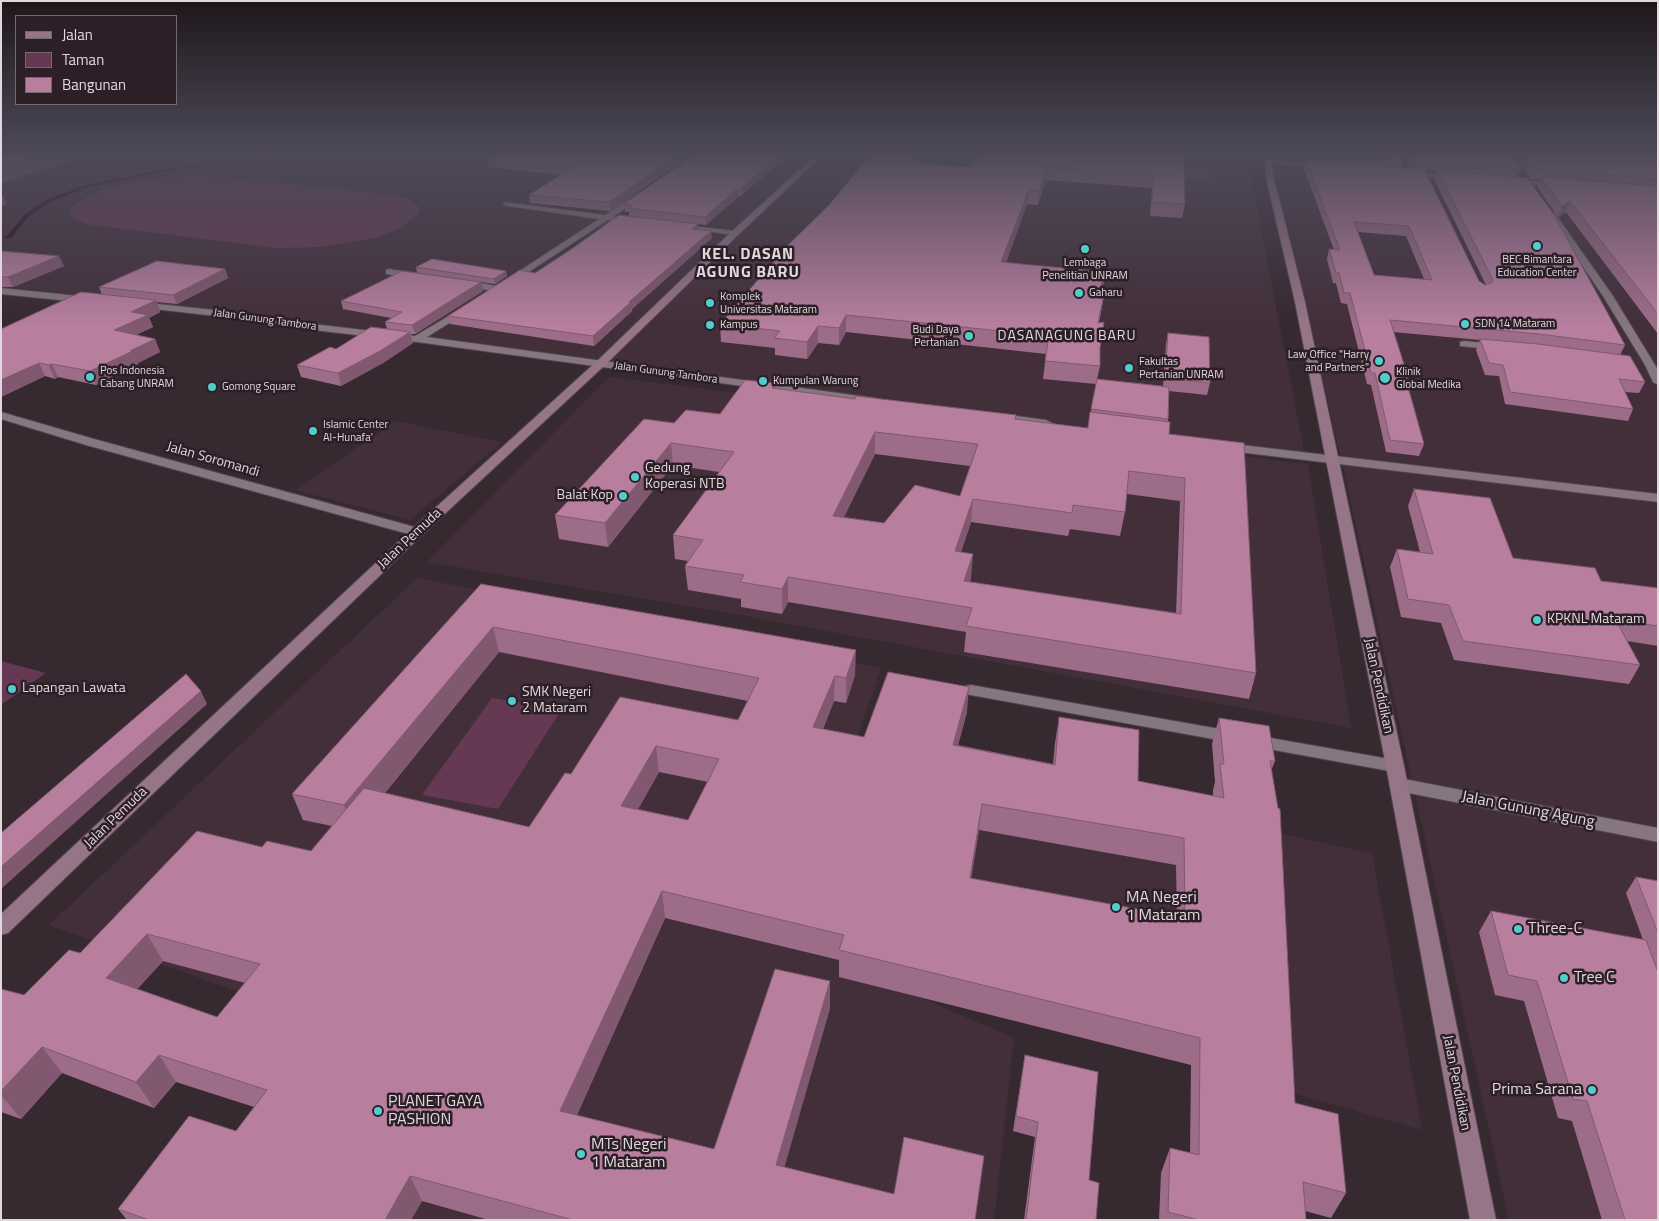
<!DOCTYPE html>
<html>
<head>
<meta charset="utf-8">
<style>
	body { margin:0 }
	#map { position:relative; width:1659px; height:1221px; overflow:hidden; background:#372930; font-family:"Titillium Web",sans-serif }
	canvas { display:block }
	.frame { position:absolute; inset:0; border:2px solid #e1d7dc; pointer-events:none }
	.legend { position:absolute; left:15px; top:15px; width:162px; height:90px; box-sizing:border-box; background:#2c1f27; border:1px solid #74696f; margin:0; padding:6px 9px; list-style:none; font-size:15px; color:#e1d7dc }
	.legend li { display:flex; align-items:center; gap:10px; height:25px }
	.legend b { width:25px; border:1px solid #74696f }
</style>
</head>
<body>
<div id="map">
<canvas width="1659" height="1221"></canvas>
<div class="frame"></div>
<ul class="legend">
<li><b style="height:6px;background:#967588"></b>Jalan</li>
<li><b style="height:14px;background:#653853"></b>Taman</li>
<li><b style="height:14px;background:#b77e9e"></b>Bangunan</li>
</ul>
</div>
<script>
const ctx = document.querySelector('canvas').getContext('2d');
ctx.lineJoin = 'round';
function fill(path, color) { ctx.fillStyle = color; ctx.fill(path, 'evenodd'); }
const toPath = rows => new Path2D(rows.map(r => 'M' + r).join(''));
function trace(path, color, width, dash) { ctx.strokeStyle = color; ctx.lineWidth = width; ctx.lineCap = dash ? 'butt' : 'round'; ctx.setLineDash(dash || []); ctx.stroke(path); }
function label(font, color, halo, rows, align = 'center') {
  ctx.font = font + ' "Titillium Web",sans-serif'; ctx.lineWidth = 5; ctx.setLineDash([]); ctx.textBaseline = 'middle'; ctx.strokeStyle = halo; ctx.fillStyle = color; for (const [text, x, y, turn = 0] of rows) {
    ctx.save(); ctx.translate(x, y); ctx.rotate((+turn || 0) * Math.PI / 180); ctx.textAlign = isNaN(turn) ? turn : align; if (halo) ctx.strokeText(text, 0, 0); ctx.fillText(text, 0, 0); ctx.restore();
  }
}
fill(toPath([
	[1,154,1081,154,1249,167,1305,456,289,320,1,286],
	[1270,154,1658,154,1658,1220,1509,1220,1343,467],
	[609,377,1308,464,1351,728,724,612,427,562],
	[396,421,502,442,410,520,295,490],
	[417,578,881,668,855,745,1372,853,1422,1130,838,962,1014,1038,994,1220,411,1220,490,1080,49,925]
]), '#432f3a');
fill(toPath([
	[1131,162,1210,167,1210,181,1129,175],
	[199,176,390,194,409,200,420,208,419,213,401,228,375,238,320,247,277,248,92,225,81,222,70,215,70,210,75,205,86,198,109,188,153,179],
	[1,661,46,673,1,705],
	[492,698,562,709,498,809,422,795]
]), '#653853');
fill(toPath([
	[291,154,302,154,165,171,86,188,50,202,28,217,12,237,6,239,4,238,8,235,24,215,46,200,83,186,165,169,291,154]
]), '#300321');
const street = toPath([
	[1269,160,1325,165,1329,167,1325,169,1267,163,1267,161,1269,160],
	[1404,171,1454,175,1458,177,1454,179,1407,175,1403,173,1404,171],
	[1509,179,1559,183,1563,185,1559,187,1512,183,1508,181,1509,179],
	[638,193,645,195,614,216,616,218,615,220,608,220,512,283,506,283,504,281,599,219,507,206,503,204,504,202,605,215,638,193],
	[1548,212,1554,212,1613,296,1655,365,1658,370,1658,385,1653,382,1645,365,1603,296,1547,214,1548,212],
	[676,224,735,231,739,233,735,235,679,228,675,226,676,224],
	[389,269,417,273,422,276,417,279,386,274,386,270,389,269],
	[462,280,498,286,503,289,498,292,459,285,457,283,462,280],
	[1,288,89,297,94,300,89,303,1,294,1,288],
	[139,302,252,314,296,322,415,336,467,305,472,308,470,310,427,337,875,398,881,401,875,404,417,342,296,328,252,320,136,307,134,305,139,302],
	[1464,341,1497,344,1502,347,1497,350,1460,346,1460,342,1464,341],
	[1,412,94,439,422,529,424,532,422,535,412,535,86,445,1,419,1,412],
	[995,413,1046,420,1052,423,1046,426,991,418,989,416,991,414,995,413],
	[1225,443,1658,494,1658,502,1221,450,1219,447,1221,444,1225,443],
	[971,685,1395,760,1401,762,1404,766,1401,770,1395,772,965,694,963,690,965,686,971,685],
	[1399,778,1658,828,1658,842,1393,790,1390,785,1393,780,1399,778]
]);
const secondary = toPath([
	[817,154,824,154,738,235,604,366,422,535,8,933,1,935,1,914,412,529,596,362,732,231,817,154],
	[1264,154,1270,154,1275,182,1305,302,1404,766,1496,1220,1470,1220,1386,766,1295,302,1267,182,1264,154]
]);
trace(street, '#51444b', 2);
trace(secondary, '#51444b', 2);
fill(street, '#86767f');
fill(secondary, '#967588');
fill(toPath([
	[500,154,692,154,610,211,530,203,529,195,562,175,488,167,487,160],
	[695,154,788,154,741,196,739,196,706,225,698,224,698,229,712,238,632,309,632,311,594,346,450,324,448,316,535,273,697,224,629,216,629,212,625,212,624,204],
	[877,154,925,154,919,164,971,167,980,154,1210,154,1209,159,1184,157,1185,204,1182,218,1150,216,1152,188,1046,180,1038,205,1027,204,1006,263,1105,290,1099,323,1100,366,1097,379,1163,386,1166,344,1168,333,1210,383,1207,395,1169,391,1168,421,1169,434,1256,673,1249,699,964,652,966,632,788,602,782,614,741,607,741,599,688,590,685,566,688,561,675,559,673,535,719,472,673,465,608,547,559,539,555,515,674,423,720,414,775,389,1088,428,1096,384,1043,379,1046,354,846,332,839,345,818,343,807,359,775,355,775,348,721,342,720,324],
	[875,454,970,466,960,496,884,523,844,517],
	[1127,494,1180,501,1176,614,970,582,971,578,961,552,971,522,1068,536,1070,529,1120,536,1125,512],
	[1301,154,1399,154,1403,160,1401,167,1411,168,1400,154,1510,154,1521,169,1518,177,1625,345,1620,355,1645,382,1639,393,1625,392,1633,409,1628,421,1505,404,1499,376,1485,375,1476,350,1480,340,1393,332,1408,377,1406,382,1424,444,1419,456,1386,452,1371,385,1367,384,1347,304,1341,303,1336,283,1333,283,1327,259,1329,249,1334,250,1304,169,1306,161,1302,161],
	[1425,170,1437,171,1434,179,1486,285,1485,285,1479,281],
	[1358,232,1406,236,1424,279,1374,275],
	[1512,154,1658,154,1658,334,1566,212,1558,217,1537,187,1540,180,1531,179],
	[1,251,64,266,13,287,1,287],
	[416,267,506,271,507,276,495,284,417,273],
	[225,269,228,278,177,304,157,302,160,312,149,318,153,327,136,335,155,339,160,352,138,363,138,364,96,385,58,377,55,379,45,376,1,397,102,295,99,287],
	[483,291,415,334,411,334,413,343,383,363,341,386,301,377,297,365,336,349,387,329,385,322,391,318,343,309,341,301],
	[1414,489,1513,558,1601,581,1658,588,1658,646,1627,641,1640,665,1629,684,1454,660,1441,623,1401,617,1390,567,1397,549,1420,552,1408,506],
	[481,584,855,675,846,703,834,701,823,729,864,737,967,712,958,745,1053,764,1055,743,1059,717,1138,781,1213,796,1213,790,1215,782,1212,744,1219,718,1275,761,1271,771,1295,1103,1346,1193,1331,1218,1305,1211,1306,1220,1159,1220,1161,1173,1170,1148,1190,1153,1191,1065,839,977,839,960,665,918,577,1115,714,1149,830,1008,784,1167,975,1220,489,1220,422,1201,411,1220,127,1220,118,1209,236,1131,254,1107,176,1082,154,1108,62,1073,21,1119,1,1112,1,989,24,995,80,953,262,847,311,851,332,826,303,820,292,794],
	[499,652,748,701,738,720,620,697,571,774,529,827,385,793],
	[659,772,708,782,688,820,638,809],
	[979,830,1176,865,1177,916,971,879],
	[163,961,245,983,217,1017,137,989],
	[1636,877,1658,881,1658,1220,1602,1220,1572,1121,1558,1118,1524,1001,1495,995,1479,932,1491,911,1643,940,1626,893],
	[1025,1055,1089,1180,1096,1220,1024,1220,1035,1137,1013,1131]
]), '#9d6c88');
fill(toPath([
	[44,154,92,154,1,183,1,167],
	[681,154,692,154,610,211,609,202],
	[780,154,788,154,741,196,741,188],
	[917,154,925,154,911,176,911,163],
	[1047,167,1046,180,1038,205,1039,191],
	[738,188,739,196,706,225,705,217],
	[1029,190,1027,204,1000,278,1001,262],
	[1,192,7,204,1,206],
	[1570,201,1566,212,1558,217,1562,206],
	[698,224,698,232,692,229],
	[711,231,712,238,632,309,632,311,594,346,593,336,629,302],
	[59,256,64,266,13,287,8,277],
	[225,269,228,278,177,304,173,295],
	[506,271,507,276,495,284,494,279],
	[1105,272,1103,288,1098,306,1100,289],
	[481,282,483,291,415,334,412,325],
	[156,300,160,312,149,318,153,327,119,343,114,330,131,312],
	[846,315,846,332,839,345,839,328],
	[818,326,818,343,807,359,807,342],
	[410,332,413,343,383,363,341,386,338,373],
	[155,339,160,352,138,363,138,364,96,385,90,371,130,351],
	[39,363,45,376,1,397,1,380],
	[52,364,58,377,55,379,49,365],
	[875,432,875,454,833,539,833,516],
	[671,443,673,465,608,547,605,523],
	[973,499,971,522,953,575,955,551],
	[973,554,971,578,962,606,964,581],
	[788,577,788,602,782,614,782,589],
	[493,627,499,652,354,831,344,805],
	[856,650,855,675,846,703,846,678],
	[835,676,834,701,813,752,813,727],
	[969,687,967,712,951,771,953,745],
	[201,691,207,704,1,889,1,867],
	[656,746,659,772,625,832,621,806],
	[982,804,979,830,966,905,970,878],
	[662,891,665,918,567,1137,560,1111],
	[147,934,163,961,123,1005,106,978],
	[830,981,830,1008,778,1190,776,1165],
	[42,1047,62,1073,21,1119,1,1095,1,1091],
	[159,1055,176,1082,154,1108,136,1082],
	[410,1176,422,1201,411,1220,385,1220]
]), '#80586f');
const building = toPath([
	[1,154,44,154,1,167,1,154],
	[500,154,681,154,609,202,529,195,572,168,487,160,500,154],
	[695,154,780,154,741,188,738,188,705,217,628,208,633,205,624,204,695,154],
	[877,154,917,154,911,163,971,167,980,154,1184,154,1185,204,1152,202,1154,174,1047,167,1039,191,1029,190,1001,262,1105,272,1100,289,1105,290,1098,323,1104,322,1100,348,1100,366,1045,361,1049,336,846,315,839,328,818,326,807,342,774,338,780,331,720,324,787,246,829,205,870,156,874,157,877,154],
	[1322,154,1399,154,1403,160,1322,154],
	[1409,154,1510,154,1521,169,1415,161,1409,154],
	[1523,154,1658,154,1658,179,1535,169,1523,154],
	[1306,160,1424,169,1479,281,1485,285,1492,282,1493,280,1437,170,1527,178,1553,213,1625,345,1539,334,1390,320,1408,377,1405,376,1424,444,1390,440,1375,373,1371,373,1350,293,1344,293,1339,273,1336,273,1329,249,1340,250,1306,160],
	[1354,222,1409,226,1432,280,1374,275,1354,222],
	[1541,177,1658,186,1658,314,1570,201,1562,206,1541,177],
	[619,215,698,224,692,229,711,231,629,302,631,302,593,336,448,316,520,270,535,273,576,246,619,215],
	[1,251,59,256,8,277,1,277,1,251],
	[432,259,506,271,494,279,416,267,432,259],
	[157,261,225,269,173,295,99,287,157,261],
	[402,271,481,282,412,325,385,322,402,312,341,301,402,271],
	[81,292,156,300,131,312,148,315,114,330,155,339,130,351,133,351,90,371,52,364,49,365,39,363,1,380,1,329,81,292],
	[371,327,410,332,380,351,338,373,297,365,330,347,336,349,371,327],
	[1168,333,1209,337,1210,383,1165,378,1168,333],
	[1480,339,1538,344,1630,356,1645,382,1619,379,1633,409,1510,392,1503,365,1489,363,1480,339],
	[1097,379,1169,387,1168,419,1091,409,1097,379],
	[745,380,775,383,772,388,855,399,856,396,1016,415,1015,419,1088,428,1090,412,1170,422,1169,434,1244,443,1256,673,966,626,972,608,788,577,782,589,740,582,744,575,685,566,703,540,673,535,734,452,671,443,605,523,555,515,644,419,674,423,686,410,720,414,745,380],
	[875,432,978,444,960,496,915,485,884,523,833,516,875,432],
	[1129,471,1185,478,1181,614,964,581,973,554,955,551,973,499,1072,513,1073,505,1125,512,1129,471],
	[1414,489,1490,498,1513,558,1595,568,1601,581,1658,588,1658,626,1622,621,1624,625,1618,624,1640,665,1463,641,1449,605,1408,599,1397,549,1433,554,1414,489],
	[481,584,856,650,846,678,835,676,813,727,864,737,888,672,969,687,953,745,1055,765,1059,717,1139,730,1138,781,1224,798,1220,764,1224,764,1219,718,1269,726,1275,761,1270,761,1278,808,1280,809,1295,1103,1338,1114,1346,1193,1303,1182,1306,1220,1199,1220,1168,1212,1170,1148,1199,1155,1200,1038,839,950,844,935,662,891,560,1111,714,1149,775,969,830,981,776,1165,894,1194,904,1137,984,1156,975,1220,573,1220,410,1176,385,1220,149,1220,118,1209,189,1116,236,1131,267,1090,159,1055,136,1082,42,1047,1,1091,1,989,24,995,69,950,80,953,197,831,262,847,267,841,311,851,364,788,529,827,565,773,571,774,620,697,738,720,759,678,493,627,344,805,292,794,481,584],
	[656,746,719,759,688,820,621,806,656,746],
	[982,804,1184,838,1185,918,970,878,982,804],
	[147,934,260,964,217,1017,106,978,147,934],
	[186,674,201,691,1,867,1,833,186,674],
	[1636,877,1658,881,1658,933,1636,877],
	[1491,911,1646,940,1658,972,1658,1220,1625,1220,1587,1101,1573,1099,1537,981,1508,975,1491,911],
	[1025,1055,1098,1072,1089,1180,1099,1183,1096,1220,1026,1220,1038,1122,1016,1116,1025,1055]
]);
fill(building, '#b77e9e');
trace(building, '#80586f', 1);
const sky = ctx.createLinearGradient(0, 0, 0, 325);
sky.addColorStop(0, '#1e171a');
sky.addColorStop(0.47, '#4d4959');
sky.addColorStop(1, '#4d495900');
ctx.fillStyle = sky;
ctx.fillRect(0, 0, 1659, 325);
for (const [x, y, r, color] of [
	[1537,246,5,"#52cdcc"],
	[1085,249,5,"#52cdcc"],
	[1079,293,5,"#52cdcc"],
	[710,303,5,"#52cdcc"],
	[1465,324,5,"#52cdcc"],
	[710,325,5,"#52cdcc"],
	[969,336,5,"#52cdcc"],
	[1379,361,5,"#52cdcc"],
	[1129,368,5,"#52cdcc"],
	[90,377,5,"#52cdcc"],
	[1385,378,6,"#52cdcc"],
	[763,381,5,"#52cdcc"],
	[212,387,5,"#52cdcc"],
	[313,431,5,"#52cdcc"],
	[635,477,5,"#52cdcc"],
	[623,496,5,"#52cdcc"],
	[1537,620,5,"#52cdcc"],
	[12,689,5,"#52cdcc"],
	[512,701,5,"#52cdcc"],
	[1116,907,5,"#52cdcc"],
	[1518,929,5,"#52cdcc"],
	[1564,978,5,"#52cdcc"],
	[1592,1090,5,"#52cdcc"],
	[378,1111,5,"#52cdcc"],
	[581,1154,5,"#52cdcc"]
]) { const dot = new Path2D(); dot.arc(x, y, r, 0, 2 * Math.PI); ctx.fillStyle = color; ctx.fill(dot); trace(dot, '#2c1f27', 2); }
label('11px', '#e1d7dc', '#2c1f27', [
	["BEC Bimantara",1537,260,"center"],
	["Education Center",1537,273,"center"],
	["Lembaga",1085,263,"center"],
	["Penelitian UNRAM",1085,276,"center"],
	["Gaharu",1089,293],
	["Komplek",720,297],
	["Universitas Mataram",720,310],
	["SDN 14 Mataram",1475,324],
	["Kampus",720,325],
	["Budi Daya",959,330,"right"],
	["Pertanian",959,343,"right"],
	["Law Office \"Harry",1369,355,"right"],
	["and Partners\"",1369,368,"right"],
	["Fakultas",1139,362],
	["Pertanian UNRAM",1139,375],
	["Pos Indonesia",100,371],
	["Cabang UNRAM",100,384],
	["Klinik",1396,372],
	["Global Medika",1396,385],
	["Kumpulan Warung",773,381],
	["Gomong Square",222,387],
	["Islamic Center",323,425],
	["Al-Hunafa'",323,438]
], 'left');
label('11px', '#e1d7dc', '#2c1f27', [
	["Jalan Gunung Tambora",265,320,8],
	["Jalan Gunung Tambora",666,373,8]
]);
ctx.letterSpacing = '1px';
label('14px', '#e1d7dc', '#2c1f27', [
	["DASANAGUNG BARU",1067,337]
]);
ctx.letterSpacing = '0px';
label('14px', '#e1d7dc', '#2c1f27', [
	["Jalan Soromandi",213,460,16],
	["Jalan Pemuda",410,539,-43],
	["Jalan Pendidikan",1378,686,78],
	["Jalan Pemuda",116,818,-44],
	["Jalan Pendidikan",1456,1083,79]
]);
label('14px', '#e1d7dc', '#2c1f27', [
	["Gedung",645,469],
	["Koperasi NTB",645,485],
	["Balat Kop",613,496,"right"],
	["KPKNL Mataram",1547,620],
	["Lapangan Lawata",22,689],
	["SMK Negeri",522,693],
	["2 Mataram",522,709]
], 'left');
ctx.letterSpacing = '1px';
label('bold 16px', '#e1d7dc', '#2c1f27', [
	["KEL. DASAN",748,255],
	["AGUNG BARU",748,273]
]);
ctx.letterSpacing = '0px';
label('16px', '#e1d7dc', '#2c1f27', [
	["Jalan Gunung Agung",1528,810,11]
]);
label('16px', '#e1d7dc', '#2c1f27', [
	["MA Negeri",1126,898],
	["1 Mataram",1126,916],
	["Three-C",1528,929],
	["Tree C",1574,978],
	["Prima Sarana",1582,1090,"right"],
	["PLANET GAYA",388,1102],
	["PASHION",388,1120],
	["MTs Negeri",591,1145],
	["1 Mataram",591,1163]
], 'left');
</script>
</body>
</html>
